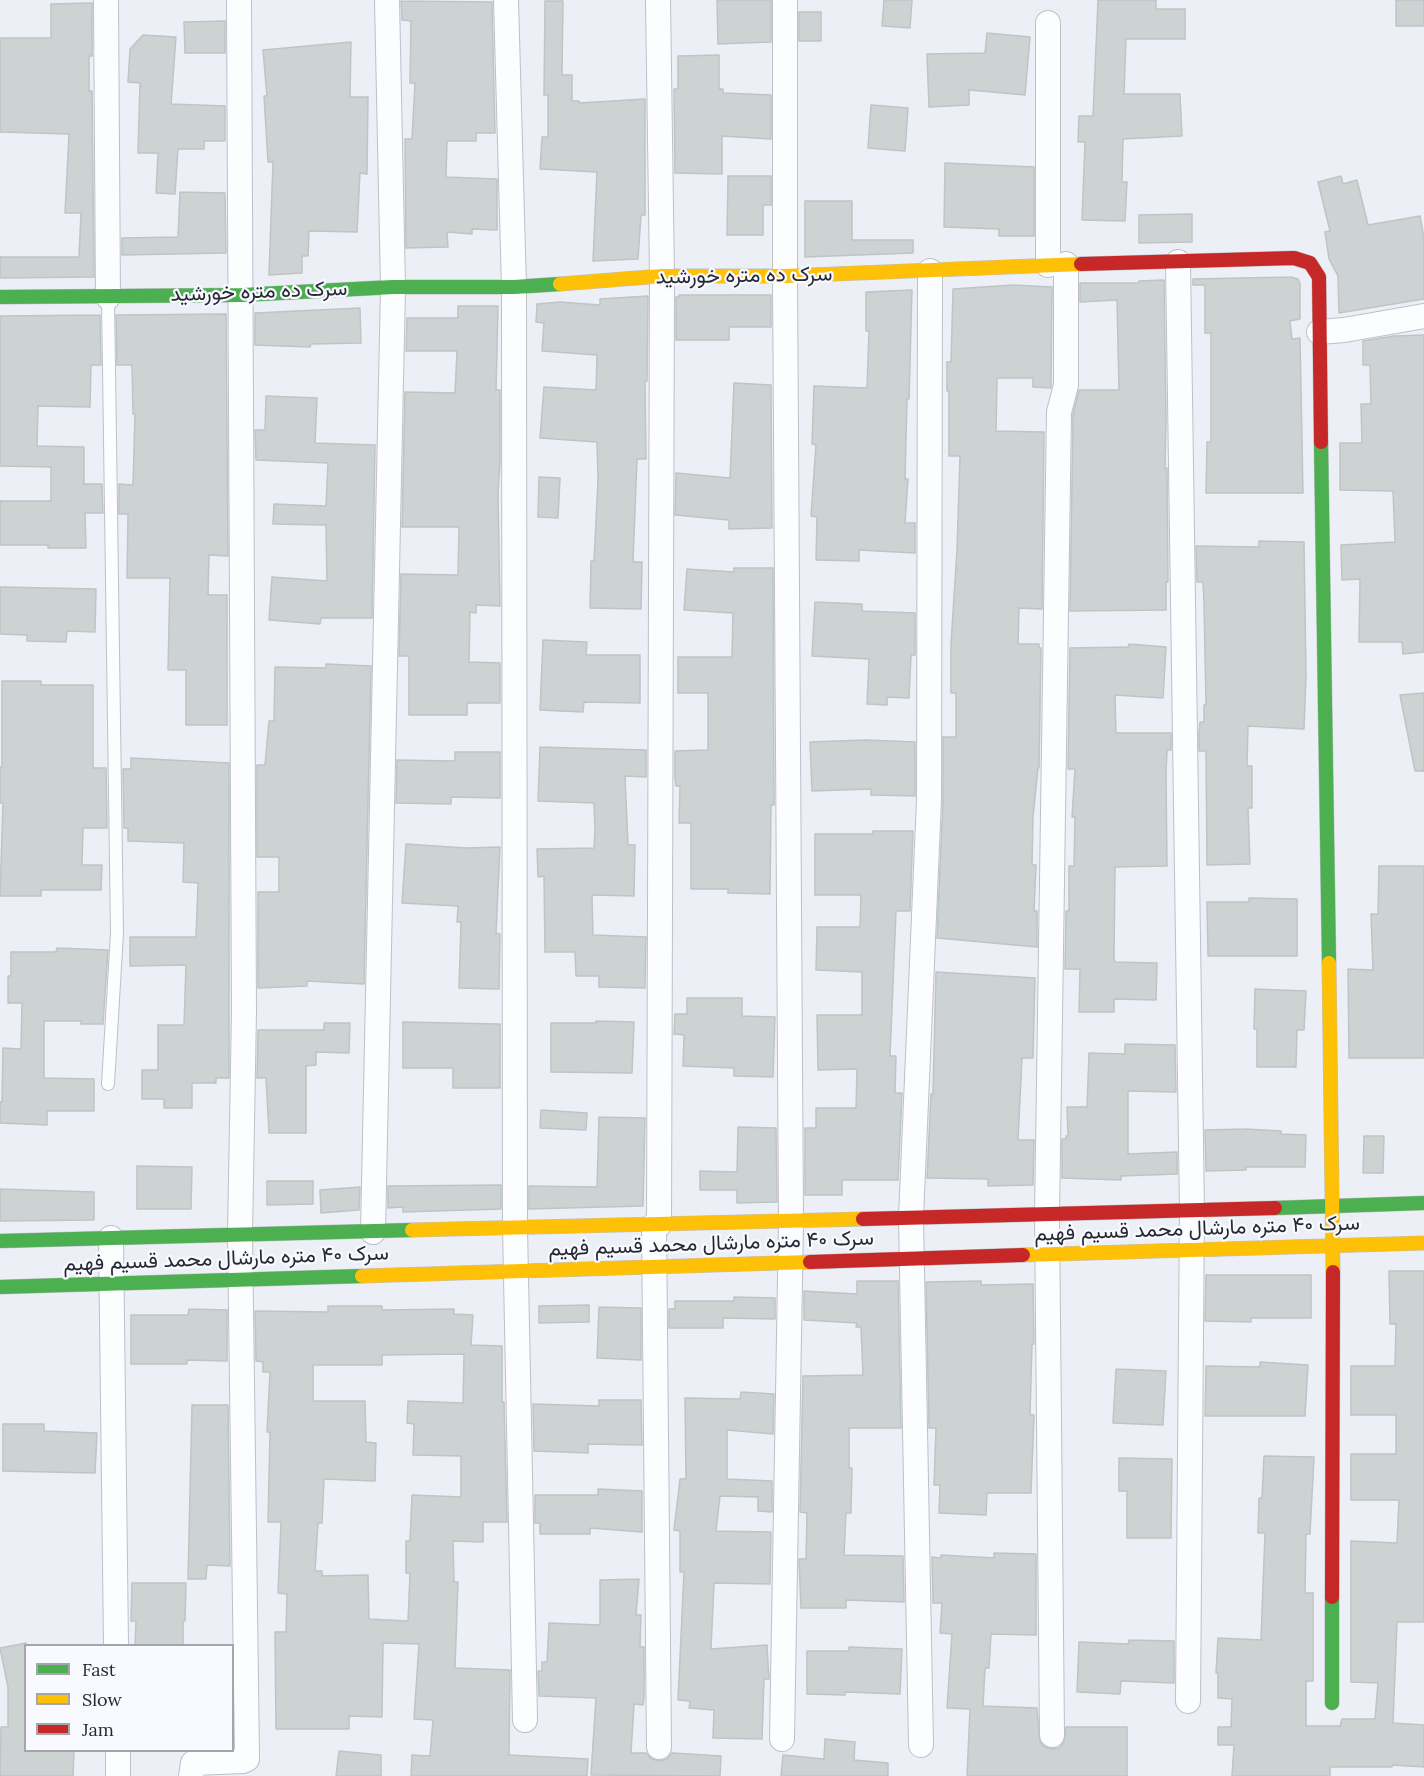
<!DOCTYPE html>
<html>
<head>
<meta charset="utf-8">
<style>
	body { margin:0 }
	#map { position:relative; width:1424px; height:1776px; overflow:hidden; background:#edeff7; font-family:Lora,serif }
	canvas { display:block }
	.legend { position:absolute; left:24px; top:1644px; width:210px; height:108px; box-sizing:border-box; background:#f8faff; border:2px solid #a4a6ad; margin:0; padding:8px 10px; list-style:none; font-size:18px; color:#272932 }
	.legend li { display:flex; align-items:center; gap:12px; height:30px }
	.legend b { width:30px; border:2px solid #a4a6ad }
</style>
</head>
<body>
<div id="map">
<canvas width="1424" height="1776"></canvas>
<ul class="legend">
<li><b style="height:8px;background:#4caf50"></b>Fast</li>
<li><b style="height:8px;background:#ffc107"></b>Slow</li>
<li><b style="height:8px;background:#c62828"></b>Jam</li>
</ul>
</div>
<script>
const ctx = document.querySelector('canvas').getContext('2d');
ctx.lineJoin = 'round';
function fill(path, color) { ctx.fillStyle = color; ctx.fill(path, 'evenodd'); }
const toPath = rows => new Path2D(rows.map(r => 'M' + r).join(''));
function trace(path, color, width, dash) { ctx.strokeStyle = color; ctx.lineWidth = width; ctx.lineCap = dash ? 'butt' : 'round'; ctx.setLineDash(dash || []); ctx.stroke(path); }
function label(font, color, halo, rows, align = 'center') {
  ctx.font = font + ' Lora,Vazirmatn,serif'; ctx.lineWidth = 4.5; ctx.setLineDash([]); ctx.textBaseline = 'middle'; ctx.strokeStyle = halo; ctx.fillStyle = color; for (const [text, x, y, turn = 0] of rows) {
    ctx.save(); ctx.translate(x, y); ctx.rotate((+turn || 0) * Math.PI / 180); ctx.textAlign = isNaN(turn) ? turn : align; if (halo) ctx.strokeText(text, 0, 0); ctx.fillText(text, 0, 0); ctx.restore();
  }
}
const building = toPath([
	[717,0,771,0,771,42,718,44,717,0],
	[884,0,912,0,910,28,882,26,884,0],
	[1098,0,1156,0,1156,9,1185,9,1185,39,1126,39,1124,94,1180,94,1182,136,1123,139,1122,182,1127,182,1125,221,1082,220,1085,142,1078,142,1079,116,1093,116,1098,0],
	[1396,0,1424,0,1424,26,1396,26,1396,0],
	[401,1,492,2,495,133,476,133,476,141,447,141,446,177,497,179,497,230,472,229,472,234,447,232,448,247,406,248,405,139,412,139,415,83,410,83,411,21,402,20,401,1],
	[545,1,563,1,562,75,572,75,572,101,579,101,579,103,645,99,645,215,641,215,638,259,593,261,597,172,540,169,542,137,548,137,548,95,544,95,545,1],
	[92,3,92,56,89,56,89,91,92,91,94,277,0,278,0,257,79,257,81,213,65,213,69,134,0,132,0,38,51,38,51,4,92,3],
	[799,12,821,12,821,41,799,41,799,12],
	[225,21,225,53,185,53,184,22,225,21],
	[987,33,1030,37,1025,95,969,90,969,105,929,107,927,54,985,53,987,33],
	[143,35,176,37,171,104,225,106,225,141,204,141,204,149,178,149,175,194,156,193,158,153,138,153,140,83,128,82,130,49,143,35],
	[351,42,350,97,368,97,367,174,360,173,357,232,309,231,308,256,302,256,302,273,269,275,273,162,268,162,264,96,267,96,263,50,351,42],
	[719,55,719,89,723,89,723,93,771,95,771,139,722,136,722,174,675,173,674,89,678,89,678,56,719,55],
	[871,105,908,108,905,151,868,148,871,105],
	[945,163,1034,167,1034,236,999,236,999,229,944,227,945,163],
	[728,176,771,176,771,205,763,205,763,235,727,235,728,176],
	[1341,176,1343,184,1357,180,1368,225,1420,216,1424,238,1424,299,1339,313,1338,276,1329,259,1325,232,1330,231,1318,182,1341,176],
	[180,192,225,193,226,253,122,255,122,238,178,237,180,192],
	[805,201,852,201,852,240,913,240,913,253,805,257,805,201],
	[1192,214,1192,242,1139,243,1139,215,1192,214],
	[1291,277,1298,279,1300,283,1300,319,1290,321,1292,339,1300,338,1303,493,1206,493,1207,442,1211,442,1211,333,1205,333,1205,285,1193,285,1193,279,1291,277],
	[1164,280,1166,419,1165,469,1167,468,1168,582,1166,582,1166,610,1070,611,1073,414,1079,390,1119,390,1117,300,1080,302,1080,283,1139,283,1139,281,1164,280],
	[1013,285,1052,287,1051,388,1033,387,1033,378,997,378,996,431,1044,432,1042,609,1019,608,1018,644,1039,644,1039,648,1041,648,1039,768,1038,768,1033,817,1032,865,1036,865,1034,911,1037,911,1037,947,937,938,943,801,943,737,956,737,956,693,951,693,951,644,957,550,960,456,949,456,949,391,947,391,947,362,951,362,953,289,1013,285],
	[912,290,909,399,907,399,905,479,908,479,905,523,915,523,915,553,859,550,859,561,816,560,817,517,811,516,816,445,812,444,814,386,867,388,869,331,866,331,866,292,912,290],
	[679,295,771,295,771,327,729,327,729,340,676,340,676,297,679,297,679,295],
	[648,296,647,381,645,381,646,459,637,459,633,562,642,562,641,609,590,608,591,561,594,561,598,480,597,442,540,438,544,387,596,390,597,355,542,351,544,323,536,322,537,304,560,302,600,305,600,299,648,296],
	[458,306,498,306,496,390,500,390,500,462,498,494,500,606,476,605,476,613,470,612,469,662,500,663,500,703,467,703,467,715,409,715,409,656,399,656,401,574,458,575,459,527,402,527,405,392,455,393,457,351,406,351,407,318,458,318,458,306],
	[360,308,361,343,311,344,310,347,255,345,255,313,360,308],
	[226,314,228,556,209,555,208,595,227,595,227,725,186,725,186,670,168,670,170,578,127,578,128,514,119,514,119,484,133,485,135,414,133,414,132,365,117,365,116,315,226,314],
	[100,315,101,365,91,365,90,407,38,406,37,446,84,447,84,484,102,484,103,513,85,513,86,548,48,548,48,545,0,545,0,501,51,501,51,467,0,466,0,316,100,315],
	[1424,335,1424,652,1403,654,1402,642,1359,642,1360,579,1342,580,1341,545,1395,542,1393,491,1340,490,1340,443,1362,443,1361,404,1371,404,1370,365,1363,365,1363,341,1394,336,1424,335],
	[734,383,771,385,772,528,729,529,729,520,675,515,676,473,730,478,734,383],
	[266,396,317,398,315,443,375,445,372,618,321,618,320,624,269,620,272,577,327,581,326,525,273,524,274,504,326,506,328,463,256,460,255,430,265,430,266,396],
	[539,477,560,478,558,518,538,517,539,477],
	[1259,541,1304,542,1306,676,1304,729,1248,726,1247,766,1252,766,1252,808,1248,808,1250,864,1207,865,1206,751,1199,751,1199,733,1200,722,1204,722,1204,705,1206,705,1204,602,1203,582,1197,582,1196,546,1259,547,1259,541],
	[734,568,773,568,774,805,771,805,770,894,728,893,728,889,691,889,691,823,679,823,680,786,676,786,675,778,675,751,708,750,708,693,678,693,678,657,732,657,732,654,733,613,684,610,687,569,734,572,734,568],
	[0,587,96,589,95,632,67,631,66,642,27,641,27,635,0,634,0,587],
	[815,602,862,604,862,611,915,613,915,655,911,655,909,698,887,697,887,705,867,704,869,659,812,656,815,602],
	[543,640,587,642,586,655,640,655,640,703,584,702,583,712,540,710,543,640],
	[1129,644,1166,647,1163,698,1115,695,1116,733,1171,733,1171,750,1167,750,1166,773,1167,866,1115,867,1114,958,1115,962,1157,963,1156,1000,1114,999,1114,1012,1079,1012,1080,969,1065,969,1066,911,1069,911,1069,866,1074,866,1075,817,1072,817,1075,769,1068,769,1070,648,1128,647,1129,644],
	[326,664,371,666,364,984,307,981,307,986,258,988,258,892,279,892,279,857,257,857,257,765,265,765,269,721,274,721,275,667,326,668,326,664],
	[2,681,41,681,41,685,93,685,93,768,106,768,107,828,83,828,82,865,102,865,101,890,41,890,41,896,0,896,3,803,0,803,0,767,2,767,2,681],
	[1424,693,1424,771,1415,771,1400,695,1424,693],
	[865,740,915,742,915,796,871,795,871,789,812,791,810,742,865,740],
	[540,747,646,750,646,777,625,776,628,845,635,845,634,896,592,895,593,935,646,937,645,988,599,987,599,976,576,976,575,952,545,952,544,876,538,877,537,849,594,848,595,830,594,803,538,801,540,747],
	[455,752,500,752,500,798,451,797,451,804,396,803,397,760,455,761,455,752],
	[131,758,229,763,229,1078,216,1078,216,1083,192,1083,192,1108,164,1108,164,1099,142,1099,142,1070,158,1070,158,1025,184,1025,186,965,130,966,130,937,196,937,198,883,183,882,184,843,128,841,128,828,124,828,123,769,131,769,131,758],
	[873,831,913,831,910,911,896,911,890,1056,896,1056,895,1093,902,1093,898,1180,842,1180,842,1195,805,1195,805,1128,816,1128,816,1108,856,1108,857,1069,818,1070,817,1015,862,1015,862,972,816,970,817,927,860,927,861,895,815,895,815,834,873,834,873,831],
	[406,844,466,848,500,847,496,933,500,934,499,989,459,988,461,922,457,922,458,906,402,903,406,844],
	[1379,866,1424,866,1424,1058,1349,1058,1348,969,1373,970,1371,914,1378,914,1379,866],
	[1249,898,1297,899,1297,956,1208,956,1207,902,1249,902,1249,898],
	[57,948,108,950,103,1024,81,1024,81,1021,44,1021,44,1078,94,1079,94,1111,47,1111,47,1125,0,1123,0,1102,2,1102,3,1048,21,1049,22,1003,8,1003,8,976,11,976,11,952,56,952,57,948],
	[936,972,1035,978,1033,1058,1022,1058,1018,1140,1034,1140,1033,1185,988,1186,988,1179,927,1178,931,1094,933,1094,936,972],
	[1255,989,1306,991,1304,1030,1297,1030,1296,1067,1257,1067,1257,1029,1254,1029,1255,989],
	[687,998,742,998,742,1016,775,1017,773,1077,734,1076,734,1068,683,1066,684,1035,674,1034,675,1014,687,1014,687,998],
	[596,1021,634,1022,632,1073,551,1072,551,1023,596,1023,596,1021],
	[403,1022,500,1024,500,1088,453,1088,453,1068,403,1068,403,1022],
	[324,1023,350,1023,349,1053,316,1052,316,1065,306,1066,306,1133,269,1133,266,1078,257,1078,258,1030,324,1030,324,1023],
	[1125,1044,1175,1045,1176,1092,1128,1091,1128,1154,1177,1152,1177,1174,1121,1176,1121,1180,1062,1178,1062,1139,1066,1139,1066,1136,1068,1136,1067,1107,1087,1107,1089,1053,1125,1054,1125,1044],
	[541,1110,587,1113,586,1130,540,1128,541,1110],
	[599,1117,645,1118,643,1206,529,1209,529,1186,597,1187,599,1117],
	[738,1127,776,1128,777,1202,737,1203,737,1190,700,1190,700,1171,737,1172,738,1127],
	[1245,1129,1281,1131,1281,1134,1306,1135,1305,1167,1246,1167,1246,1170,1206,1171,1205,1130,1245,1129],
	[1364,1136,1384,1136,1383,1173,1363,1173,1364,1136],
	[137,1166,192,1167,191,1209,137,1209,137,1166],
	[267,1181,313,1181,313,1204,267,1205,267,1181],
	[501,1185,501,1209,403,1212,403,1207,388,1208,388,1186,501,1185],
	[360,1187,359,1210,321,1213,320,1190,360,1187],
	[0,1189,94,1192,94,1220,0,1221,0,1189],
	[1389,1271,1424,1271,1424,1622,1397,1622,1393,1723,1424,1725,1424,1767,1392,1765,1392,1767,1330,1767,1330,1776,1232,1776,1234,1745,1218,1745,1218,1727,1231,1727,1232,1699,1218,1698,1218,1673,1216,1673,1218,1638,1261,1640,1265,1533,1258,1533,1259,1498,1262,1498,1264,1456,1314,1457,1310,1534,1306,1534,1305,1593,1313,1593,1313,1681,1306,1681,1306,1726,1340,1726,1342,1719,1375,1719,1378,1683,1351,1682,1351,1541,1397,1543,1399,1500,1351,1500,1351,1454,1396,1454,1396,1415,1351,1415,1351,1366,1395,1366,1396,1324,1390,1324,1389,1271],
	[1206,1275,1311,1275,1311,1318,1251,1318,1251,1322,1205,1321,1206,1275],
	[857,1281,898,1281,901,1428,849,1428,849,1468,852,1468,851,1513,846,1513,844,1555,903,1556,904,1602,846,1600,846,1608,801,1608,799,1559,806,1559,807,1513,800,1512,803,1376,863,1375,861,1327,856,1327,857,1323,804,1320,804,1291,857,1294,857,1281],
	[981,1281,981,1285,1033,1284,1034,1344,1032,1344,1030,1415,1034,1415,1031,1493,987,1493,986,1515,939,1513,940,1485,934,1485,936,1428,929,1428,926,1282,981,1281],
	[734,1297,775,1298,775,1319,723,1318,723,1328,669,1328,669,1309,675,1309,675,1301,734,1301,734,1297],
	[589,1305,589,1322,539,1323,539,1306,589,1305],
	[328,1306,382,1306,382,1310,454,1309,454,1314,473,1315,471,1345,502,1346,502,1402,504,1402,507,1522,483,1522,483,1542,453,1541,454,1582,458,1582,455,1668,510,1670,509,1755,588,1759,587,1776,411,1776,412,1755,430,1756,433,1720,414,1719,419,1644,383,1643,382,1717,349,1716,349,1729,276,1729,275,1632,286,1632,287,1594,278,1593,281,1522,268,1522,270,1432,267,1432,270,1372,263,1372,263,1362,256,1361,255,1311,328,1312,328,1306],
	[464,1354,463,1403,408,1401,407,1423,414,1424,413,1455,461,1456,461,1497,412,1495,410,1541,406,1541,406,1573,410,1573,408,1621,369,1619,368,1575,322,1576,322,1571,315,1571,318,1523,322,1523,324,1479,375,1481,376,1443,366,1442,365,1401,313,1401,313,1365,382,1365,382,1355,464,1354],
	[599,1307,641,1308,641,1360,597,1358,599,1307],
	[189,1309,227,1310,227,1361,187,1360,187,1364,131,1364,131,1315,188,1315,189,1309],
	[1260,1362,1308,1365,1305,1416,1205,1416,1206,1366,1260,1367,1260,1362],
	[1116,1369,1166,1371,1163,1425,1113,1423,1116,1369],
	[741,1392,774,1394,773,1434,727,1430,727,1479,772,1481,772,1512,758,1511,758,1497,720,1496,716,1531,771,1532,770,1584,714,1583,711,1649,767,1645,769,1679,764,1679,762,1739,713,1738,714,1710,689,1708,690,1701,678,1700,684,1572,680,1572,680,1531,674,1530,680,1479,686,1479,685,1398,740,1399,741,1392],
	[599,1400,641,1400,642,1445,588,1444,588,1453,534,1451,533,1404,599,1406,599,1400],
	[192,1405,228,1405,230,1566,207,1565,206,1579,188,1579,192,1405],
	[3,1424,44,1424,44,1431,97,1433,95,1473,3,1471,3,1424],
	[1119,1458,1172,1459,1171,1538,1127,1538,1127,1491,1119,1491,1119,1458],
	[598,1489,642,1491,642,1532,590,1528,590,1534,540,1534,540,1523,535,1523,535,1495,598,1495,598,1489],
	[994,1553,1036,1554,1036,1635,991,1634,989,1668,985,1668,983,1706,1037,1708,1040,1742,1045,1747,1052,1749,1059,1748,1064,1742,1066,1727,1127,1727,1127,1776,967,1776,970,1709,947,1708,952,1634,940,1633,942,1603,933,1603,932,1557,941,1558,941,1555,994,1558,994,1553],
	[639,1579,636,1615,641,1615,640,1647,644,1647,644,1698,643,1705,634,1704,631,1753,646,1753,652,1759,659,1761,667,1759,672,1753,721,1756,720,1776,591,1775,596,1698,539,1696,538,1671,542,1671,542,1662,547,1662,549,1623,600,1625,600,1580,639,1579],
	[132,1583,186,1583,185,1621,183,1621,183,1646,135,1646,136,1621,131,1621,132,1583],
	[1129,1640,1174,1641,1174,1683,1121,1681,1120,1694,1077,1692,1079,1642,1128,1644,1129,1640],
	[26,1643,26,1750,74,1750,73,1776,0,1776,1,1727,8,1727,8,1687,0,1648,26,1643],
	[849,1647,902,1649,900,1694,845,1692,845,1695,807,1694,807,1651,849,1651,849,1647],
	[825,1739,855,1742,854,1760,888,1763,888,1776,781,1776,783,1755,824,1759,825,1739],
	[339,1751,381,1755,381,1776,336,1776,339,1751]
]);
fill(building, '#cdd2d3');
trace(building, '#bfc4c5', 1.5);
const lane = toPath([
	[108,1084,117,933,108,298]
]);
const street = toPath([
	[106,0,108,297],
	[506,0,514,287,515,1228,525,1720],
	[658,0,662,276,659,1225],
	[1048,23,1048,265],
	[1178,262,1192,1211,1188,1701],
	[1319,332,1344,330,1424,316],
	[654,1225,659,1747],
	[373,1232,393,287,387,0],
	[111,1238,116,1646],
	[1052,1735,1047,1215,1059,412,1066,385,1066,264],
	[782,1739,791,1221,785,276,785,0],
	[921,1745,911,1218,929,800,930,271],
	[118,1750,118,1776],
	[191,1776,193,1763,243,1761,247,1759,247,1756,240,1235,244,1011,239,0]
]);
const fast = toPath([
	[0,297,242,295,393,287,514,287,560,284],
	[1321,442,1329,963],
	[1275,1208,1424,1203],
	[0,1241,412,1230],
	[0,1287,362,1276],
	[1332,1703,1332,1597]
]);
const slow = toPath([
	[560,284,662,276,785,276,1081,264],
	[1329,963,1333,1272],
	[412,1230,863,1219],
	[1023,1255,1424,1243],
	[362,1276,810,1262]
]);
const jam = toPath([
	[1081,264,1294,258,1310,263,1319,277,1321,442],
	[863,1219,1275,1208],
	[810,1262,1023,1255],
	[1332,1597,1333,1272]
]);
trace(lane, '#bec0c8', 14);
trace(street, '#bec0c8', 26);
trace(fast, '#bec0c8', 15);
trace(slow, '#bec0c8', 15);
trace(jam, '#bec0c8', 15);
trace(lane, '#fcfdfe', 12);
trace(street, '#fcfdfe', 24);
trace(fast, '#4caf50', 14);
trace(slow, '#ffc107', 14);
trace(jam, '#c62828', 14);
label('21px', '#272932', '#f8faff', [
	["سرک ده متره خورشید",744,276,-1],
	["سرک ده متره خورشید",259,292,-2],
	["سرک ۴۰ متره مارشال محمد قسیم فهیم",1197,1229,-2],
	["سرک ۴۰ متره مارشال محمد قسیم فهیم",711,1244,-2],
	["سرک ۴۰ متره مارشال محمد قسیم فهیم",226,1259,-2]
]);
</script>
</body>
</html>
